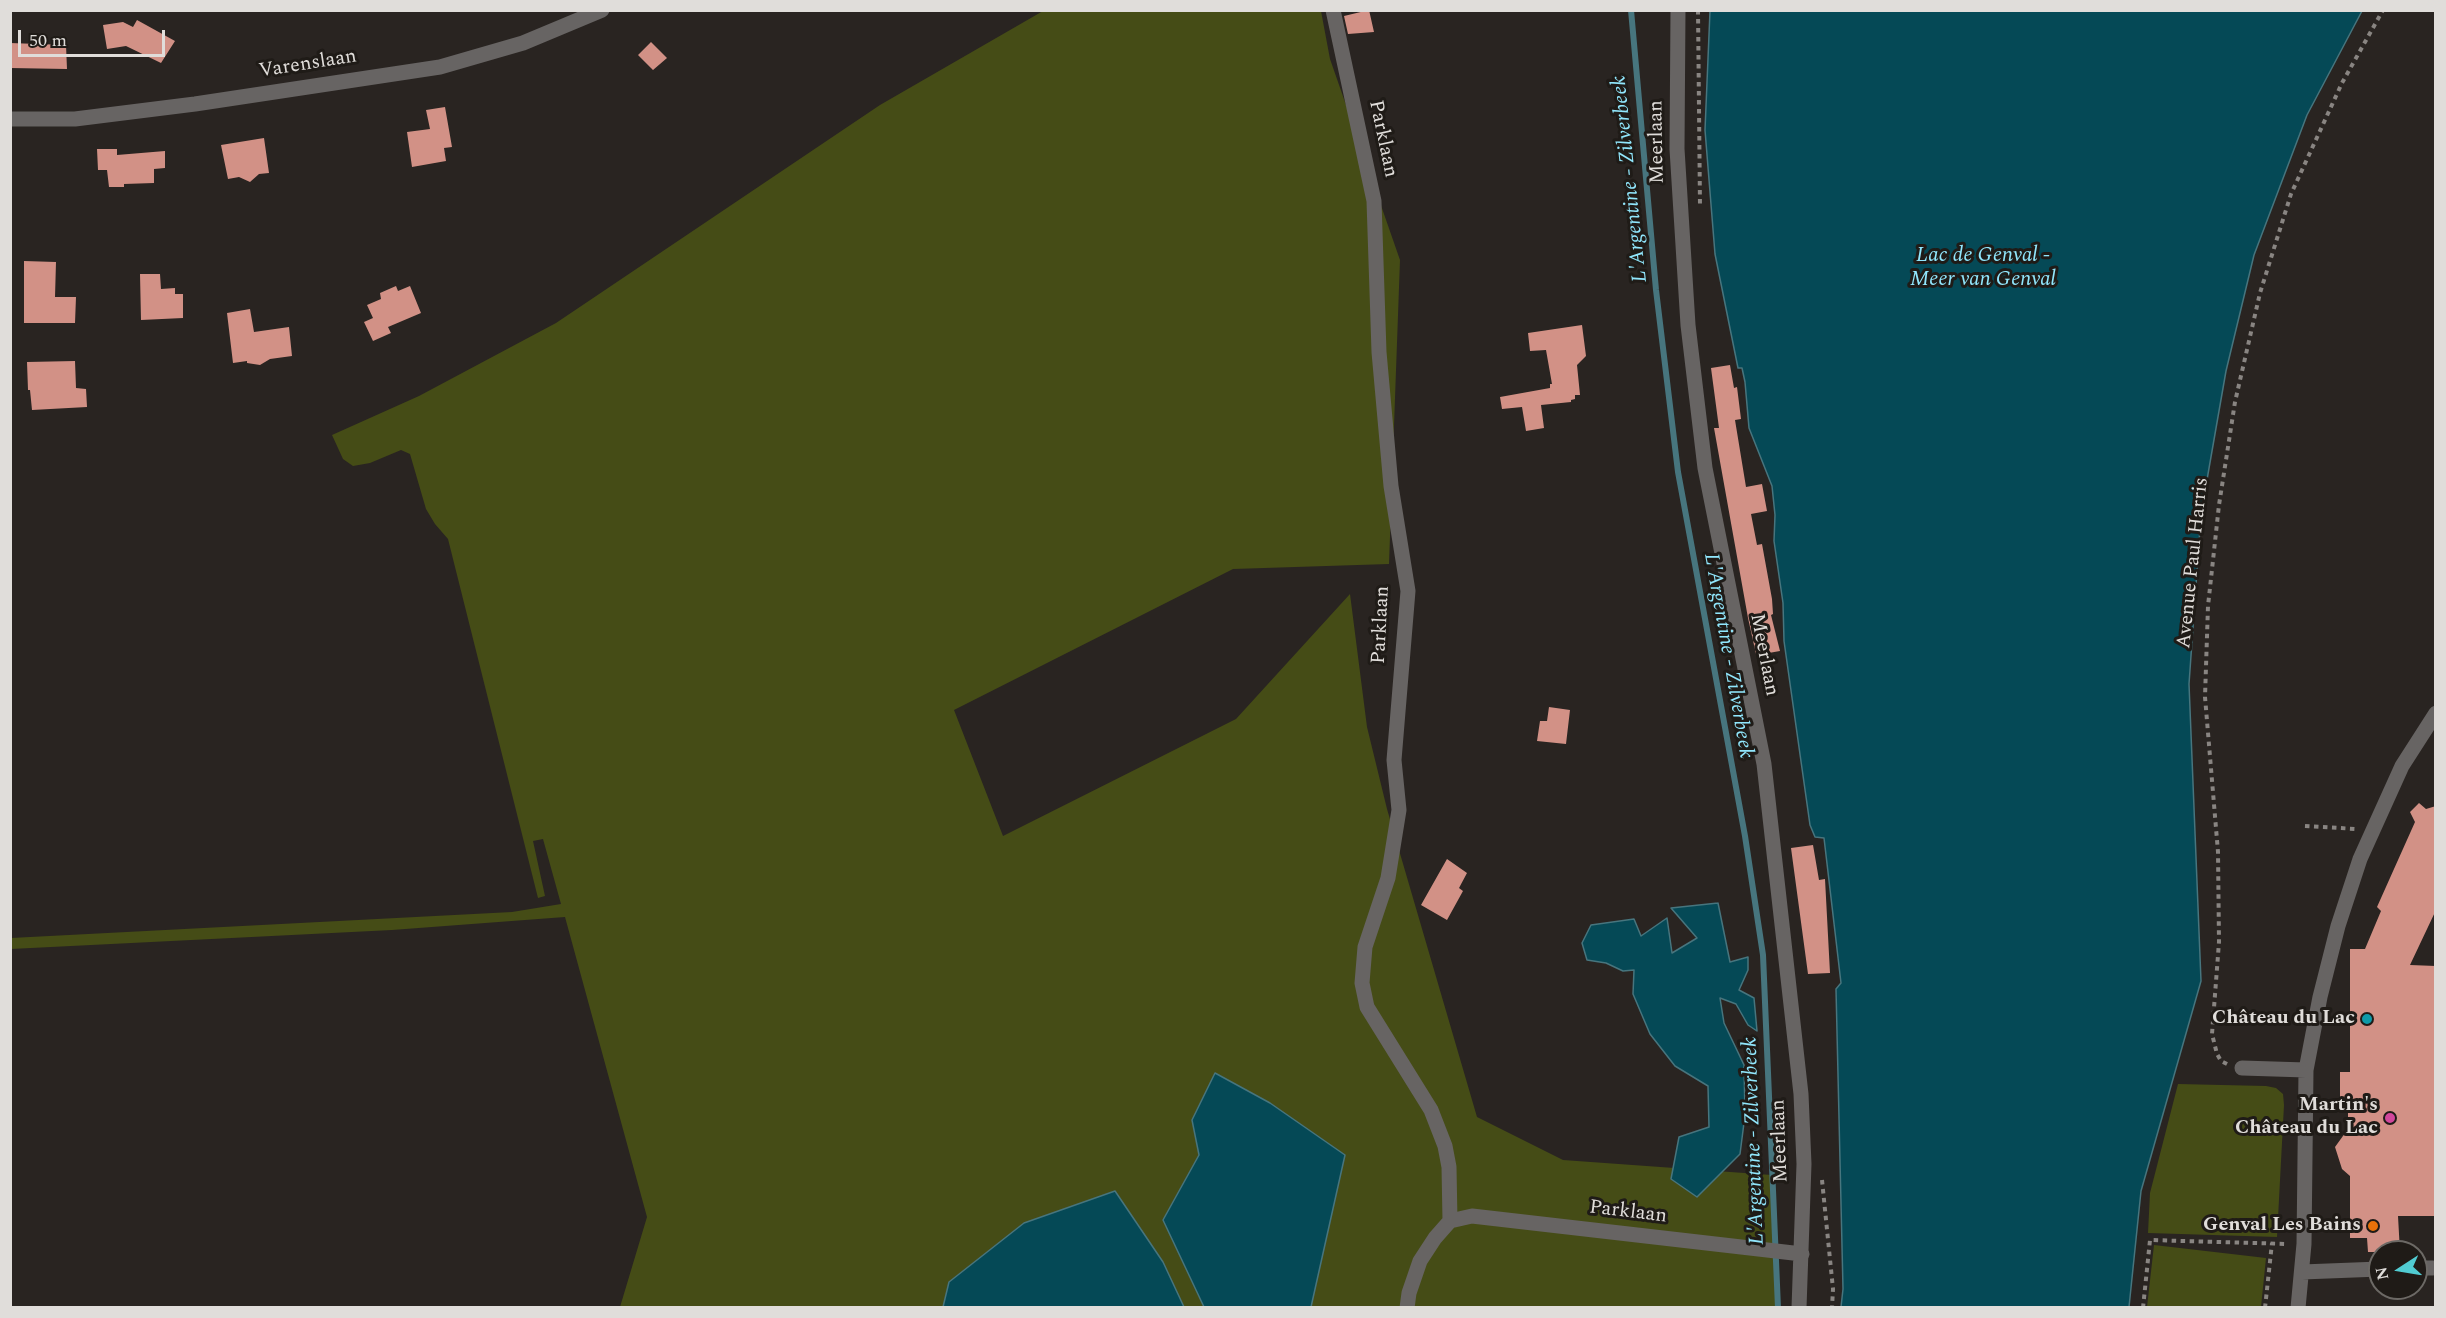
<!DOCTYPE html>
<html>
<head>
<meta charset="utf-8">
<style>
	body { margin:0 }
	#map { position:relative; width:2446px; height:1318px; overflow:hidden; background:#292421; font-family:Spectral,serif }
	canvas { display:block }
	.frame { position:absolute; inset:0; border:12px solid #e0ddda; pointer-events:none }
	.north { position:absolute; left:2368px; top:1240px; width:60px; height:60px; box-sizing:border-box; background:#1f1b17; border:2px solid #6c6965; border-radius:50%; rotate:258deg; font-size:16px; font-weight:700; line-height:24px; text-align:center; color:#e0ddda }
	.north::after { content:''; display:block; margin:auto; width:21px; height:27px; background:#51ccd2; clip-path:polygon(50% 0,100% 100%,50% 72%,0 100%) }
	.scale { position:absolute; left:18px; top:30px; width:147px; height:27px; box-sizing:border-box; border:3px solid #e0ddda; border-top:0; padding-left:8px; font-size:18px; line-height:21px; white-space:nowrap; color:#e0ddda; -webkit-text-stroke:4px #1f1b17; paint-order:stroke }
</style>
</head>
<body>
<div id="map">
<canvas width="2446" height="1318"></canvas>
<div class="frame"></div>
<div class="north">N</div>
<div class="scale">50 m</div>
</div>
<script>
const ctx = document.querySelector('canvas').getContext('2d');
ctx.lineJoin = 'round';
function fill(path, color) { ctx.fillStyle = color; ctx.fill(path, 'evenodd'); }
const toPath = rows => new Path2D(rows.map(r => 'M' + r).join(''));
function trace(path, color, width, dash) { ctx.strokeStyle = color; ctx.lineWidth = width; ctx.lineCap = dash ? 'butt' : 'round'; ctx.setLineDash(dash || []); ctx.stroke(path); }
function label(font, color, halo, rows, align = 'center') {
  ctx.font = font + ' Spectral,serif'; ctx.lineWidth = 6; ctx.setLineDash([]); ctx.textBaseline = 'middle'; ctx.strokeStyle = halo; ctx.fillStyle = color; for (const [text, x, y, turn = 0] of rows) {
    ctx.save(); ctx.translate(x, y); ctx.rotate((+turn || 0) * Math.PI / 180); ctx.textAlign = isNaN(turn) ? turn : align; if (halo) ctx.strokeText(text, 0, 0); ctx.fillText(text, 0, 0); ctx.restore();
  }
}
fill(toPath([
	[1043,11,1321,11,1330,59,1400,260,1389,564,1233,569,954,710,1003,836,1236,719,1350,594,1367,727,1387,809,1477,1117,1563,1160,1772,1175,1777,1307,1311,1307,1321,1256,1192,1120,1199,1155,1163,1220,1204,1307,1184,1307,1163,1262,949,1282,943,1307,620,1307,647,1217,565,917,392,930,11,949,11,938,512,912,561,904,543,839,533,841,545,896,538,898,448,539,435,524,426,509,410,454,401,450,370,463,353,466,343,459,332,435,419,396,556,323,880,105],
	[2178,1084,2266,1086,2276,1088,2283,1094,2284,1105,2277,1237,2148,1233,2150,1193],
	[2154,1245,2266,1258,2261,1307,2147,1307]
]), '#454c16');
const water = toPath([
	[1710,11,2362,11,2307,115,2254,255,2226,371,2201,514,2189,684,2201,981,2141,1191,2129,1307,1841,1307,1843,1289,1836,989,1841,983,1824,838,1815,837,1810,825,1784,641,1783,603,1774,541,1775,515,1772,486,1749,428,1745,382,1742,368,1738,368,1715,254,1705,130,1710,11],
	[1718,903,1730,962,1748,957,1748,970,1739,990,1754,998,1757,1031,1748,1025,1736,1004,1720,998,1724,1023,1744,1065,1745,1115,1740,1154,1697,1197,1671,1179,1679,1137,1709,1127,1708,1086,1675,1066,1650,1034,1633,994,1634,970,1623,971,1606,963,1587,960,1582,943,1591,925,1634,919,1641,936,1667,918,1672,953,1697,938,1671,908,1718,903],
	[1215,1073,1270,1103,1345,1155,1311,1307,1204,1307,1163,1220,1199,1155,1192,1120,1215,1073],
	[1115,1191,1163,1262,1184,1307,943,1307,949,1282,1024,1223,1115,1191]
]);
fill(water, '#054956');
trace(water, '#47757e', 1.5);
trace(toPath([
	[1631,10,1656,290,1678,472,1745,836,1763,955,1778,1308]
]), '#47757e', 6);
fill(toPath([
	[1369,10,1374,32,1348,34,1344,16],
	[137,20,175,41,161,63,126,46,107,49,103,25,123,22,133,27],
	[651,42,667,58,653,70,638,55],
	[10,43,66,45,67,69,10,68],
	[445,107,452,147,444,148,446,161,412,167,407,132,430,129,426,110],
	[264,138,269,173,259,174,250,182,239,177,228,179,221,145],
	[97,149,117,149,117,155,165,151,165,168,154,169,154,183,124,184,124,187,109,187,107,170,98,170],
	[24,261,56,262,55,297,76,297,75,323,24,323],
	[140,274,160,274,161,289,175,288,175,294,183,294,183,318,141,320],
	[396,286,398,291,410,286,421,313,388,327,391,333,373,341,364,322,373,318,367,305,381,299,380,293],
	[250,309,254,332,289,327,292,356,270,359,260,365,247,363,247,361,233,363,227,313],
	[1582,325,1586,356,1577,365,1580,395,1575,395,1575,399,1571,400,1571,402,1541,405,1544,428,1526,431,1522,407,1502,409,1500,397,1550,388,1550,384,1552,384,1546,350,1530,351,1528,333],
	[75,361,76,388,86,389,87,407,32,410,30,390,28,390,27,362],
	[1730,365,1734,388,1737,387,1741,419,1735,420,1746,487,1762,484,1767,511,1751,514,1757,545,1762,544,1772,599,1773,614,1771,615,1780,651,1763,654,1756,654,1748,618,1714,428,1719,428,1711,368],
	[1549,707,1570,710,1566,744,1537,741,1540,721,1547,721],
	[2419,803,2426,809,2436,806,2436,910,2410,965,2436,966,2436,1216,2398,1216,2400,1252,2368,1252,2367,1238,2350,1238,2350,1176,2342,1169,2335,1147,2348,1129,2348,1109,2340,1109,2340,1072,2350,1072,2350,949,2365,949,2381,911,2377,907,2415,822,2410,812],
	[1813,845,1819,880,1825,879,1830,973,1808,974,1791,848],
	[1447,859,1467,873,1459,888,1463,891,1447,920,1421,905]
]), '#d29186');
trace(toPath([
	[1698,10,1700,206],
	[2305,826,2356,829],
	[2227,1064,2221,1061,2217,1054,2212,1034,2219,942,2218,852,2205,697,2208,606,2219,505,2235,402,2260,293,2291,194,2342,83,2383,10],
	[1822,1180,1833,1289,1832,1308],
	[2143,1308,2150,1240,2288,1244],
	[2265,1308,2272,1243]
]), '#898582', 4, [4.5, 4.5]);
trace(toPath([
	[1333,10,1374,201,1379,352,1391,486,1408,591,1394,760,1399,810,1388,878,1365,947,1362,983,1367,1007,1431,1110,1445,1146,1449,1167,1450,1221],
	[1678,10,1677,149,1688,325,1705,468,1764,764,1801,1094,1804,1164,1799,1308],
	[10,119,75,119,195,104,440,67,523,43,602,10],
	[2242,1068,2306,1070],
	[2416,1268,2433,1268],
	[2302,1272,2380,1269],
	[1407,1308,1409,1293,1420,1261,1435,1238,1450,1221,1472,1216,1802,1254],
	[2298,1308,2304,1244,2306,1070,2320,997,2338,926,2360,859,2402,766,2436,713]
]), '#676463', 15);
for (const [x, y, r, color] of [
	[2367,1019,6,"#0f9aa8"],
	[2390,1118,6,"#d1479c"],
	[2373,1226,6,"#e8710a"]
]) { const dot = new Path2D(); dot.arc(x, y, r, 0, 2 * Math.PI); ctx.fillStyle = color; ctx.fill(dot); trace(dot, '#1f1b17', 2); }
label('20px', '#e0ddda', '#1f1b17', [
	["Varenslaan",308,65,-9],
	["Parklaan",1382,139,78],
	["Meerlaan",1658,142,-91],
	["Avenue Paul Harris",2194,563,-84],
	["Parklaan",1382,625,-87],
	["Meerlaan",1763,655,79],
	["Meerlaan",1781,1141,-92],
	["Parklaan",1628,1213,7]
]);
label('bold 20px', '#e0ddda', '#1f1b17', [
	["Château du Lac",2355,1019],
	["Martin's",2378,1106],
	["Château du Lac",2378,1129],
	["Genval Les Bains",2361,1226]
], 'right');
label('italic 21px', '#91e7fd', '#1f1b17', [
	["L'Argentine - Zilverbeek",1631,179,-96],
	["Lac de Genval -",1983,257],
	["Meer van Genval",1983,281],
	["L'Argentine - Zilverbeek",1727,656,80],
	["L'Argentine - Zilverbeek",1755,1141,-92]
]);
</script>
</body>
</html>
